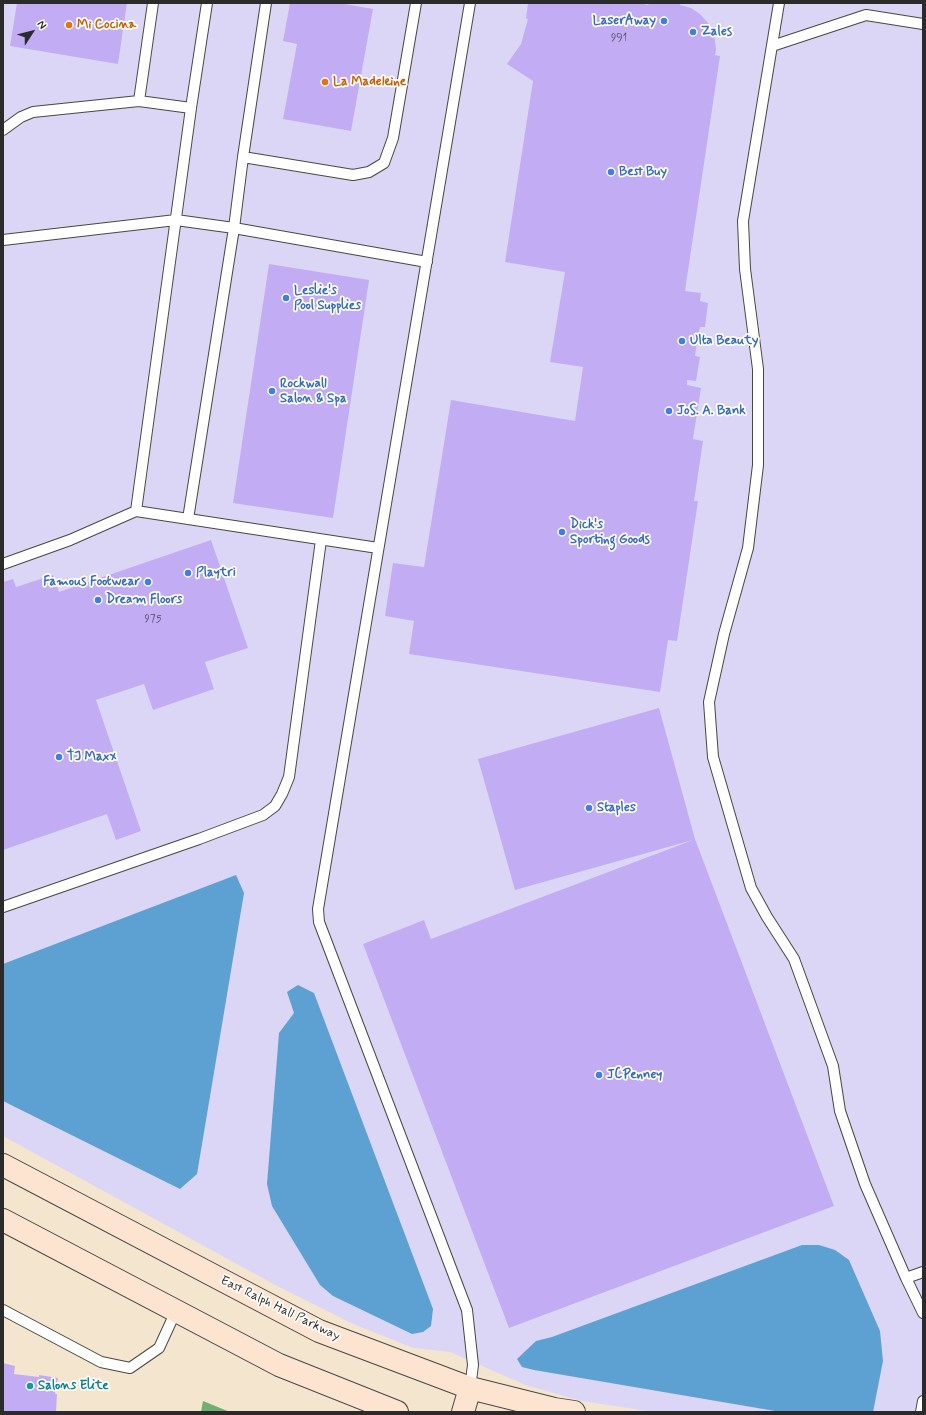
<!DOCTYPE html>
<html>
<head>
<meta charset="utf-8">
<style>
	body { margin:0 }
	#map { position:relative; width:926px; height:1415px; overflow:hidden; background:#f4e6ce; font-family:Mynerve,sans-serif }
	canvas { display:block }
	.frame { position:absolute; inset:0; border:4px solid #2b2b2b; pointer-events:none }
	.north { position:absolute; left:12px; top:12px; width:40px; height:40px; -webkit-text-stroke:3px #fdfcf7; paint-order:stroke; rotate:54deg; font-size:11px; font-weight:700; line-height:16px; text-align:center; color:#2b2b2b }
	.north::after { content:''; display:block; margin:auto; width:14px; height:18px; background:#2b2b2b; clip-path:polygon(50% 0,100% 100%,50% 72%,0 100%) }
</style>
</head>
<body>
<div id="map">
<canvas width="926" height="1415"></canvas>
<div class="frame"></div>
<div class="north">N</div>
</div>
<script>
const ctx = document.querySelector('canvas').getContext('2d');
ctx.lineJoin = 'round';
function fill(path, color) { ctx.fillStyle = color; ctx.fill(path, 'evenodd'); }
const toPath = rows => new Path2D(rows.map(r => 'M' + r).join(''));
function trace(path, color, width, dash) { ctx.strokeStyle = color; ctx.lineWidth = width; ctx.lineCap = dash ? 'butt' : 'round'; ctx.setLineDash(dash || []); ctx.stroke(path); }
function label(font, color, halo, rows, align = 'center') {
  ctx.font = font + ' Mynerve,sans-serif'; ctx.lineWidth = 3.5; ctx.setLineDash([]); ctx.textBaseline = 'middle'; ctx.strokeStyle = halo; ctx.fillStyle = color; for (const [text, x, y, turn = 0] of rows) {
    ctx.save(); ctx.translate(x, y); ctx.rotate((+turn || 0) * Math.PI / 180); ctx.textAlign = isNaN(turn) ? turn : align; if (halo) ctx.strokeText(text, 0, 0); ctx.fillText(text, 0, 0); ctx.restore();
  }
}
fill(toPath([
	[3,3,923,3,923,1412,653,1412,582,1401,525,1385,450,1352,413,1348,353,1324,277,1286,3,1136]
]), '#dcd6f6');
fill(toPath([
	[203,1401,230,1412,201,1412]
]), '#70b071');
fill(toPath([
	[236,875,244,893,197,1174,180,1189,3,1101,3,964],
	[298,985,314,993,433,1309,431,1326,423,1332,412,1334,333,1296,320,1285,272,1206,267,1184,279,1033,294,1013,287,992],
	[802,1245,819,1245,835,1250,849,1260,880,1331,883,1361,873,1412,781,1412,534,1370,522,1367,517,1359,536,1341,552,1337]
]), '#5da1d2');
fill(toPath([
	[17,3,127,3,118,64,10,46],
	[290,3,339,3,373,9,351,131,283,119,297,44,283,41],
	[528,3,638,3,648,5,649,3,681,3,680,5,691,8,700,14,708,23,714,34,716,49,715,55,720,56,685,291,701,293,700,301,708,303,705,327,700,327,697,342,695,356,700,357,696,381,687,380,687,385,701,388,693,439,703,441,694,501,698,501,677,641,668,640,660,692,409,654,414,621,385,616,393,563,424,567,451,400,575,421,583,367,550,362,565,272,505,262,533,81,507,64,521,44,528,19,526,19],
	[269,264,369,280,333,518,233,503],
	[211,540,248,648,205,662,214,689,153,710,144,684,96,700,141,831,116,840,107,814,3,850,3,582,13,579,16,587,53,575,59,592],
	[659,708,695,839,834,1206,509,1328,363,944,424,920,431,939,693,840,515,890,478,759],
	[3,1363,15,1366,14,1374,39,1377,39,1375,58,1378,55,1394,57,1394,56,1412,3,1412]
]), '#c2adf4');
const lane = toPath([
	[779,3,743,221,745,269,758,369,758,465,748,548,724,634,709,702,713,757,751,888,767,917,794,959,833,1066,840,1111,865,1184,906,1278,923,1313],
	[772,46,866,15,923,24],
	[139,101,153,3],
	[3,130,21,117,33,112,139,101,191,108],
	[243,157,353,175,369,172,384,163,393,138,416,3],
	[3,240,176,220,234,228,427,262],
	[136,511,191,108,207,3],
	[188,519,234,228,243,157,266,3],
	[3,564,70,540,136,511,378,548],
	[3,907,199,839,263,815,275,806,282,794,289,777,321,540],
	[906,1278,923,1272],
	[3,1310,101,1362,130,1368,159,1348,176,1311],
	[470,1388,473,1365,467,1310,319,922,318,909,470,3],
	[921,1412,923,1401]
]);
const secondary = toPath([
	[3,1165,319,1331,470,1388,554,1409,574,1412],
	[3,1220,279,1365,397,1412],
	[463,1412,470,1388]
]);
trace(lane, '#494743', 12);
trace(secondary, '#494743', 24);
trace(lane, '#fff', 10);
trace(secondary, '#fde4d0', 22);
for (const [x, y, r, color] of [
	[664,21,4,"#3f7fe0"],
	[69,25,4,"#e8710a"],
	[693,32,4,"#3f7fe0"],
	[325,82,4,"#e8710a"],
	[611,172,4,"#3f7fe0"],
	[286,298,4,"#3f7fe0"],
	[682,341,4,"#3f7fe0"],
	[272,391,4,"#3f7fe0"],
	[669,411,4,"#3f7fe0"],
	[562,532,4,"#3f7fe0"],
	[188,573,4,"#3f7fe0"],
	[148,582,4,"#3f7fe0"],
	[98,600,4,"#3f7fe0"],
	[59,757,4,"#3f7fe0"],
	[589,808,4,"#3f7fe0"],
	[599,1075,4,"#3f7fe0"],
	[30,1386,4,"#0f9aa8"]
]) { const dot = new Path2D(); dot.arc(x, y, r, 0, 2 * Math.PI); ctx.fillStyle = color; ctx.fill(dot); trace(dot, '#fdfcf7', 1.5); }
label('11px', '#514c5d', null, [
	["991",619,39],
	["975",153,620]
]);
label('bold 13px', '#366cbe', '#fdfcf7', [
	["LaserAway",656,21,"right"],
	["Zales",701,32],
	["Best Buy",619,172],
	["Leslie's",294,291],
	["Pool Supplies",294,306],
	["Ulta Beauty",690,341],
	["Rockwall",280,384],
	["Salon & Spa",280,399],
	["JoS. A. Bank",677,411],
	["Dick's",570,525],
	["Sporting Goods",570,540],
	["Playtri",196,573],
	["Famous Footwear",140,582,"right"],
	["Dream Floors",106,600],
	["TJ Maxx",67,757],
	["Staples",597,808],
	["JCPenney",607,1075]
], 'left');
label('bold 13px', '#c56008', '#fdfcf7', [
	["Mi Cocina",77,25],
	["La Madeleine",333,82]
], 'left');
label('13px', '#2b2b2b', '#fdfcf7', [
	["East Ralph Hall Parkway",280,1309,26]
]);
label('bold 13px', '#0d838f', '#fdfcf7', [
	["Salons Elite",38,1386]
], 'left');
</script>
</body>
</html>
